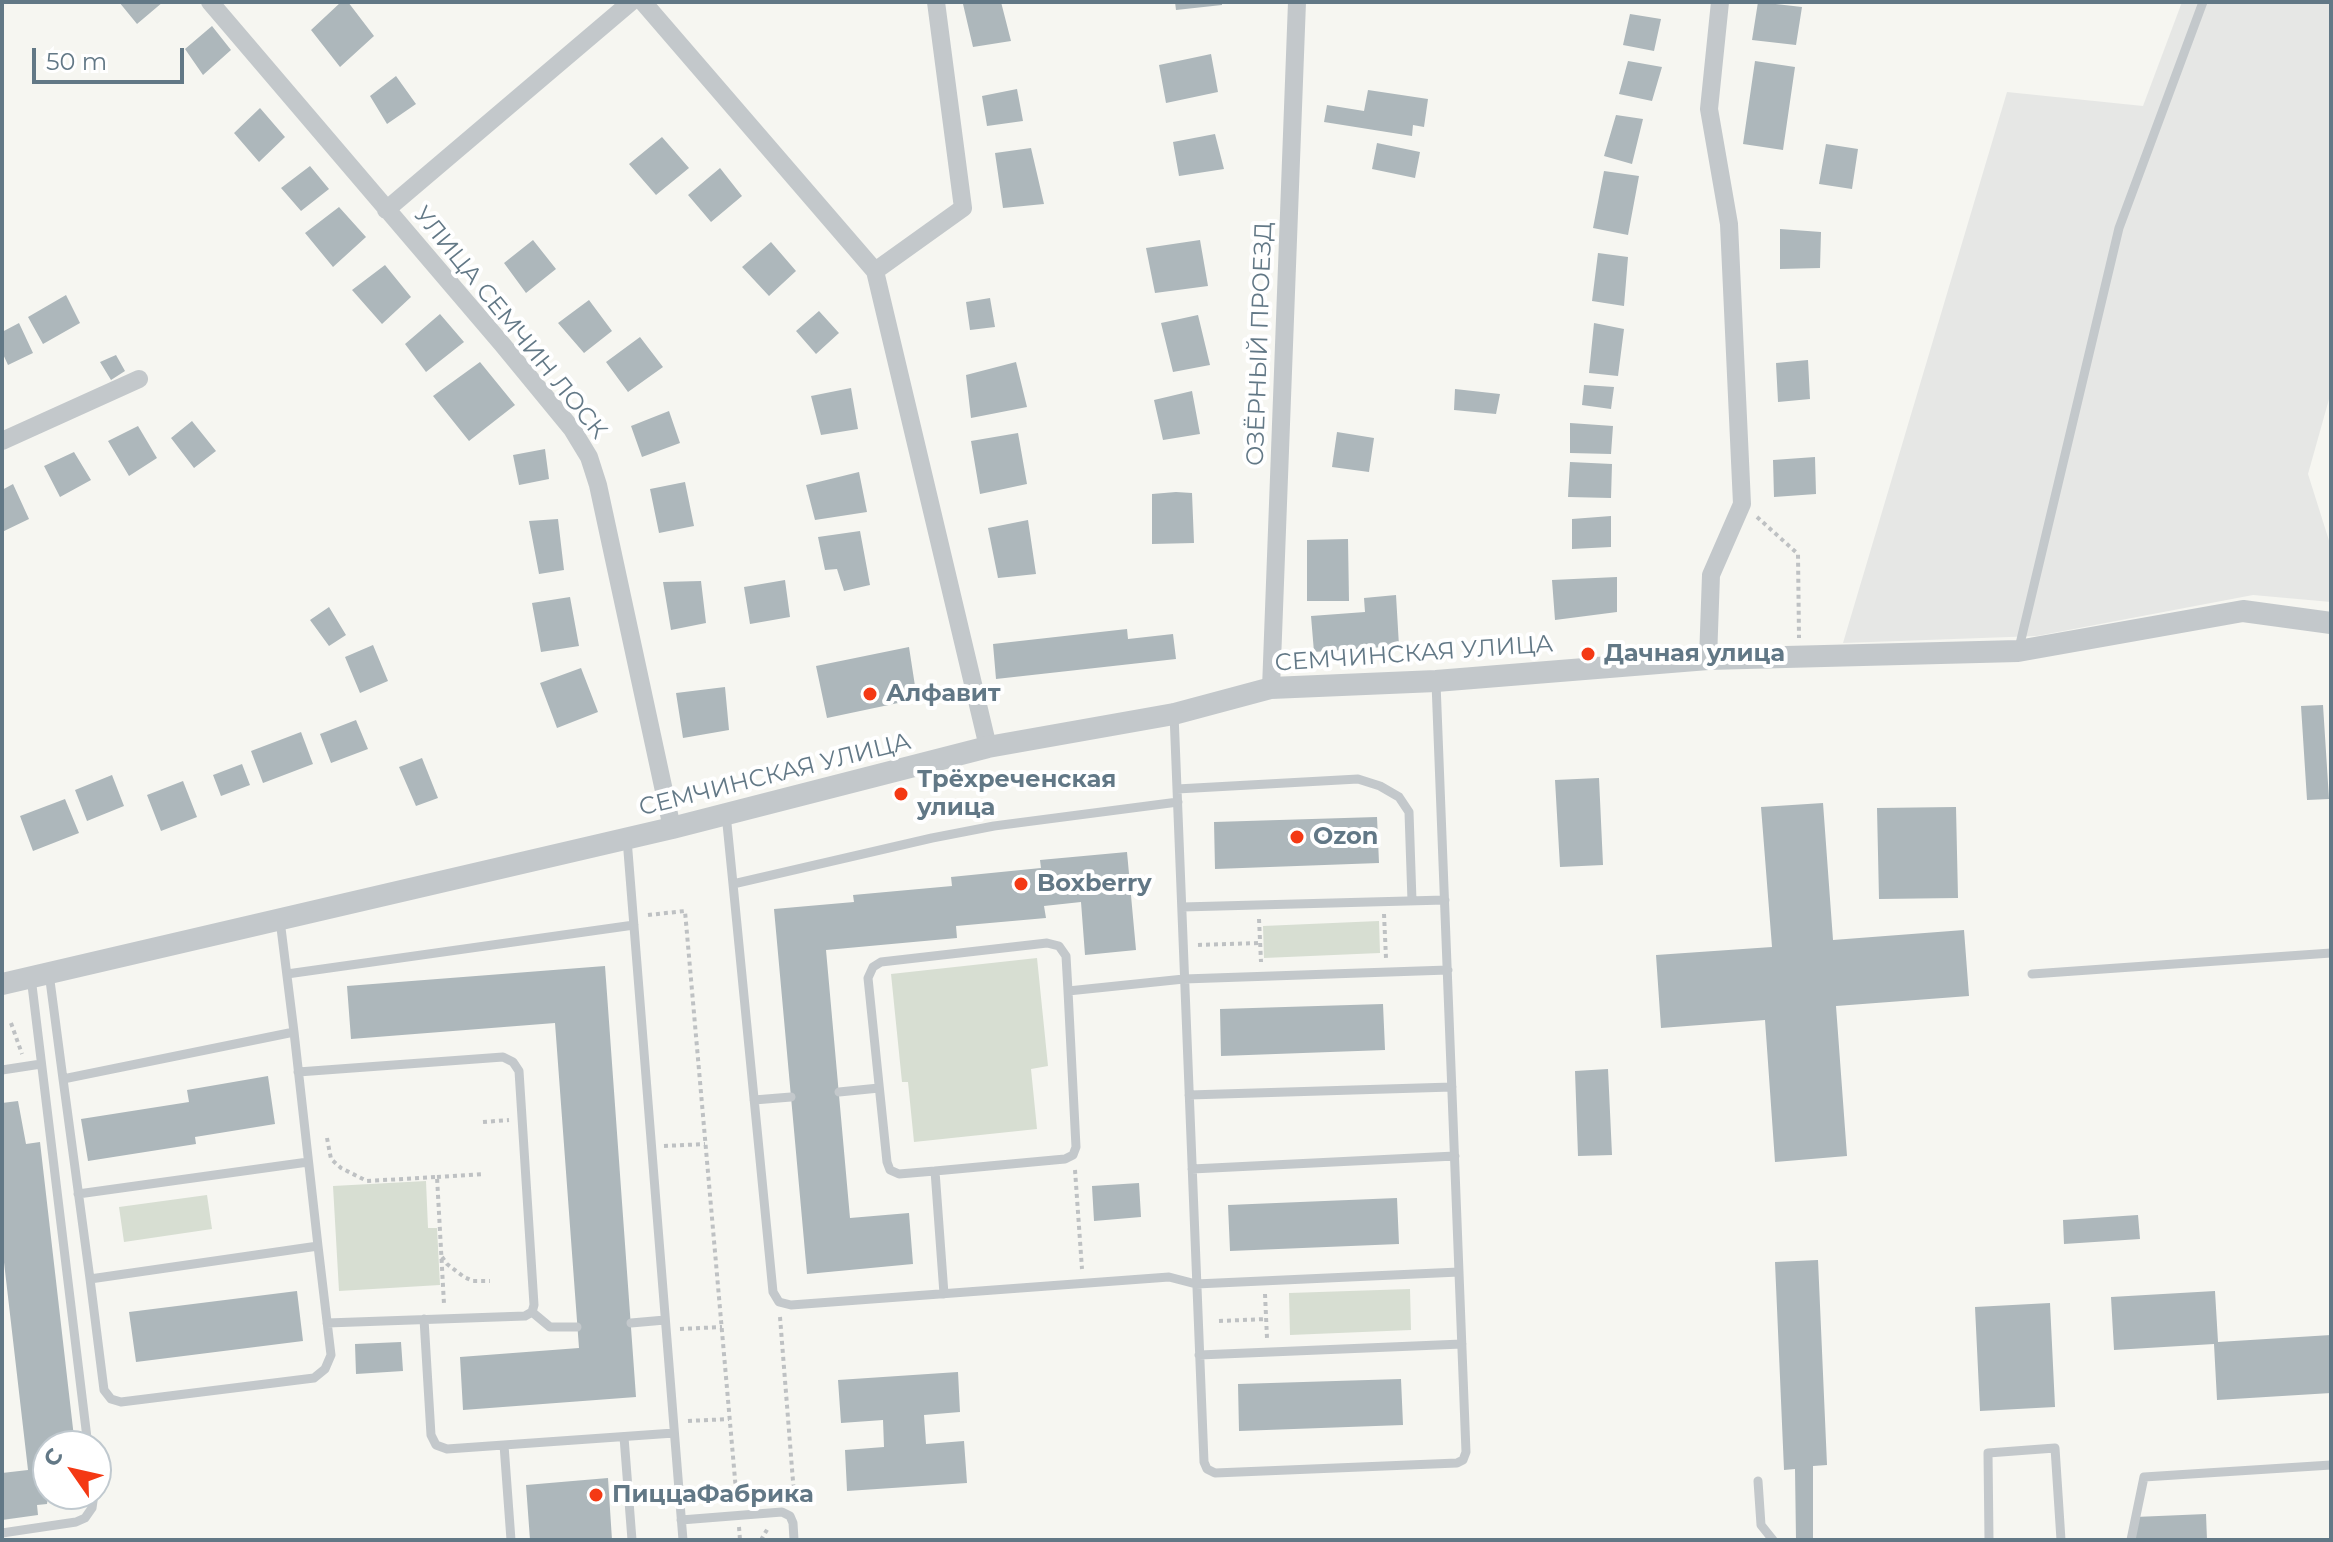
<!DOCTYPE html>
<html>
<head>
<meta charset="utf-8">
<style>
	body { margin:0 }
	#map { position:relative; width:2333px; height:1542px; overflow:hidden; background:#f6f6f1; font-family:Montserrat,sans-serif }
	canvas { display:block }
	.frame { position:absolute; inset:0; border:4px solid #627886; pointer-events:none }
	.north { position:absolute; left:32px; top:1430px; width:80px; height:80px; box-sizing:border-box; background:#fff; border:2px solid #c0c9cf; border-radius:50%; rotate:304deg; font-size:22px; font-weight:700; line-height:32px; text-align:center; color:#627886 }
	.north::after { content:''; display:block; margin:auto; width:28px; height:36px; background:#f43914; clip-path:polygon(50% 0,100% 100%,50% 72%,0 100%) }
	.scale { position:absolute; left:32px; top:48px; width:152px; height:36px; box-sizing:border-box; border:4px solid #627886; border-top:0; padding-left:10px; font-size:24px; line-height:28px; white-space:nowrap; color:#627886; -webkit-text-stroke:6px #fff; paint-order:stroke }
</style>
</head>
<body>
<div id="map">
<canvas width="2333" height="1542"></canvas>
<div class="frame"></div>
<div class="north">С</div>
<div class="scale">50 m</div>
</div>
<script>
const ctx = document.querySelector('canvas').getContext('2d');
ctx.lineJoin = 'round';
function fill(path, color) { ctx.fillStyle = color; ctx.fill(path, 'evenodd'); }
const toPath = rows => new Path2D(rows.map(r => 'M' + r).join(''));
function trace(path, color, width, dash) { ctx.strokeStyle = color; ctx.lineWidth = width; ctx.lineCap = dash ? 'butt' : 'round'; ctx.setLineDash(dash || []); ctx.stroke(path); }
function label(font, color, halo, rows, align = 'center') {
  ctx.font = font + ' Montserrat,sans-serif'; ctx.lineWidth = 8; ctx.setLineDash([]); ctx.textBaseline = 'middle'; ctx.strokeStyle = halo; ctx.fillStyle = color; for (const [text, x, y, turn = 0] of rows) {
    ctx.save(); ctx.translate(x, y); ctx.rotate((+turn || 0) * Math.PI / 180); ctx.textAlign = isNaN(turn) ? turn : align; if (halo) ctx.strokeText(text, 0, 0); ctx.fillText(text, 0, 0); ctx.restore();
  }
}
fill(toPath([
	[2182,2,2331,2,2331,392,2308,474,2331,547,2331,602,2253,595,2037,636,1843,643,2007,92,2143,106]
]), '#e6e7e5');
fill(toPath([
	[1379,921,1380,953,1264,958,1263,926],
	[1037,958,1048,1066,1031,1069,1037,1129,914,1142,908,1082,902,1082,891,974],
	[426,1181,428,1228,437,1228,440,1285,339,1291,333,1186],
	[207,1195,212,1229,124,1242,119,1207],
	[1410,1289,1411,1330,1290,1335,1289,1293]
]), '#d7ded2');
fill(toPath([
	[119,2,163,2,137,24],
	[341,2,348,2,374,36,340,67,311,30],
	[973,2,1001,2,1011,41,973,47,963,4],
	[1175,2,1222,2,1222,5,1176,10],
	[1758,2,1802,7,1796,45,1752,40],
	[1630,14,1661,19,1654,51,1623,45],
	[212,26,231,50,203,75,185,49],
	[1211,54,1218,92,1166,103,1159,65],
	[1628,61,1662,67,1652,101,1619,94],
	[1755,61,1795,67,1783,150,1743,144],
	[396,76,416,104,387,124,370,96],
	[1017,89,1023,121,987,126,982,96],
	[1368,90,1428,99,1424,127,1413,125,1412,136,1324,122,1327,105,1364,111],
	[260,108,285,137,259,162,234,133],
	[1616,115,1643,119,1632,164,1604,156],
	[1215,134,1224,169,1179,176,1173,142],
	[662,137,689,168,656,195,629,164],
	[1377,143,1420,152,1415,178,1372,169],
	[1826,144,1858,149,1852,189,1819,184],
	[1031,148,1044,204,1003,208,995,153],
	[310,166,329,189,301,211,281,188],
	[720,168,742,196,711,222,688,195],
	[1604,171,1639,176,1628,235,1593,228],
	[339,207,366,237,333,267,305,233],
	[1780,229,1821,232,1820,268,1780,269],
	[533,240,556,269,526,293,504,263],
	[1200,240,1208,286,1155,293,1146,248],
	[771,242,796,271,769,296,742,267],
	[1598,253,1628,257,1624,306,1592,301],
	[385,265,411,297,382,324,352,290],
	[66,295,80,323,43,344,28,317],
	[990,298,995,327,970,330,966,302],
	[589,300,612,331,584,353,558,323],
	[819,311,839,333,816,354,796,331],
	[440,314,464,342,426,372,405,344],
	[1198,315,1210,365,1173,372,1161,323],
	[19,323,33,353,8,365,2,352,2,332],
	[1594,323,1624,329,1618,376,1589,373],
	[640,337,663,367,628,392,606,362],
	[116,355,125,371,111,380,100,362],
	[1808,360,1810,399,1778,402,1776,363],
	[480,362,515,405,469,441,433,396],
	[1016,362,1027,407,971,418,966,375],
	[1584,385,1614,387,1611,409,1582,405],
	[851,388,858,429,821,435,811,396],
	[1455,389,1500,394,1496,414,1454,410],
	[1192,391,1200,434,1163,440,1154,400],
	[669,411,680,443,642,457,631,426],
	[192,421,216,451,194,468,171,438],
	[1570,423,1613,426,1611,454,1570,453],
	[138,426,157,458,129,476,108,441],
	[1337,432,1374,438,1369,472,1332,467],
	[1018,433,1027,484,980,494,971,441],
	[545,449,549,479,519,485,513,455],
	[74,452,91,480,60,497,44,466],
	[1815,457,1816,494,1774,497,1773,460],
	[1570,462,1612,464,1611,498,1568,497],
	[859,472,867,512,815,520,806,485],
	[685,482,694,526,659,533,650,489],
	[13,484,29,519,2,532,2,490],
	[1176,492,1192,493,1194,543,1152,544,1152,494],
	[1611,516,1611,547,1572,549,1572,519],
	[558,519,564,570,539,574,529,521],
	[1028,520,1036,574,998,578,988,528],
	[860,531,870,585,844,591,837,569,825,570,818,537],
	[1348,539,1349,601,1307,601,1307,540],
	[1617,577,1617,612,1555,620,1552,580],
	[785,580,790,617,750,624,744,587],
	[701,581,706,623,671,630,663,582],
	[1396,595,1399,646,1314,652,1311,616,1365,612,1364,598],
	[570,597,579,646,541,652,532,603],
	[329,607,346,635,329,646,310,620],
	[1127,629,1128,639,1173,634,1176,659,996,679,993,644],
	[373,645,388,681,360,693,345,657],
	[909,647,917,699,827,718,816,666],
	[581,668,598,712,557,728,540,683],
	[725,687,729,730,683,738,676,693],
	[2323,705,2329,799,2307,800,2301,706],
	[356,720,368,749,331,763,320,734],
	[301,732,313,764,263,783,251,751],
	[422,758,438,798,416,806,399,767],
	[242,764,250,785,221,796,213,775],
	[112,775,124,806,87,821,75,790],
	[1599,778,1603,865,1560,867,1555,780],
	[183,781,197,817,161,831,147,795],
	[65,799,79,833,33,851,20,816],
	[1823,803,1833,940,1964,930,1969,996,1836,1006,1847,1156,1775,1162,1765,1020,1661,1028,1656,955,1772,947,1761,807],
	[1956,807,1958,898,1879,899,1877,808],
	[1377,817,1379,863,1215,869,1214,822],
	[1127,852,1136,950,1085,955,1081,902,1044,906,1046,918,956,926,957,938,826,950,850,1218,909,1213,913,1264,807,1274,774,909,854,902,853,895,952,886,951,877,1041,868,1040,860],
	[605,966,636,1397,463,1410,460,1357,579,1348,555,1023,351,1039,347,986],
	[1383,1004,1385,1050,1221,1056,1220,1009],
	[1608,1069,1612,1155,1578,1156,1575,1071],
	[268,1076,275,1124,195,1137,196,1144,88,1161,81,1119,189,1102,187,1090],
	[18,1101,26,1144,40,1142,75,1446,48,1446,48,1496,47,1504,37,1505,38,1515,2,1520,2,1473,28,1470,2,1245,2,1103],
	[1139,1183,1141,1217,1094,1221,1092,1186],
	[1397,1198,1399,1244,1230,1251,1228,1205],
	[2138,1215,2140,1239,2064,1244,2063,1220],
	[1818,1260,1827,1465,1813,1466,1813,1540,1796,1540,1795,1469,1784,1470,1775,1262],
	[297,1291,303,1341,136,1362,129,1312],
	[2215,1291,2218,1342,2331,1335,2331,1393,2217,1400,2214,1344,2114,1350,2111,1297],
	[2050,1303,2055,1407,1980,1411,1975,1307],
	[401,1342,403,1371,356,1374,355,1344],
	[958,1372,960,1412,924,1415,926,1444,964,1441,967,1483,847,1491,845,1450,884,1447,883,1420,841,1423,838,1380],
	[1401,1379,1403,1425,1239,1431,1238,1384],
	[608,1478,612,1540,530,1540,526,1485],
	[2206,1514,2207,1540,2136,1540,2135,1517]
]), '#adb7bb');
trace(toPath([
	[1757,517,1798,554,1799,638],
	[1384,914,1386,958],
	[648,915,685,911,737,1502],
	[1259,919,1261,962],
	[1198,945,1260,943],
	[11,1023,22,1054],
	[483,1122,509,1120],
	[327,1138,331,1159,341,1168,367,1181,437,1177,444,1304],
	[664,1146,705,1144],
	[1075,1170,1082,1269],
	[437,1177,483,1174],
	[442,1257,447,1264,464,1277,473,1281,490,1281],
	[1265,1294,1267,1338],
	[780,1317,794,1494,792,1503],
	[1219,1321,1266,1319],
	[680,1329,722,1327],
	[688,1421,729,1419],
	[739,1527,740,1540],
	[761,1540,768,1528]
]), '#bec1c3', 4, [4, 4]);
trace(toPath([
	[2019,648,2119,228,2203,2],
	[1174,714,1204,1462,1207,1469,1215,1473,1457,1463,1463,1460,1466,1452,1436,683],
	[1177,789,1358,779,1380,786,1399,797,1409,812,1412,901],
	[726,814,733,884,932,838,994,826,1178,802],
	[627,839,683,1540],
	[733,884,773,1292,779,1302,791,1305,1169,1277,1196,1284,1459,1272],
	[1182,907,1445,900],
	[49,973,63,1079,294,1032,280,920],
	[287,974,634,925],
	[2032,974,2331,953],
	[31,977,88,1446],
	[2,1070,41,1064],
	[298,1072,503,1057,513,1062,519,1071,534,1305,532,1312,525,1316,327,1323],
	[63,1079,90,1279,318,1246,294,1032],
	[839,1092,879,1088],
	[1189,1095,1452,1087],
	[754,1100,791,1097],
	[1192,1169,1455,1156],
	[935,1171,1065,1159,1073,1155,1076,1147,1068,991,1184,979,1448,970],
	[78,1194,308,1162],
	[90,1279,104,1390,111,1399,121,1402,314,1378,325,1369,331,1355,318,1246],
	[944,1294,935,1171,899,1174,890,1170,887,1162,868,978,873,967,881,962,1047,943,1059,946,1066,956,1068,991],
	[532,1312,550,1327,577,1327],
	[424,1319,431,1435,436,1445,447,1449,674,1433],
	[631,1323,665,1320],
	[1199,1355,1462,1344],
	[624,1437,632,1540],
	[504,1445,511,1540],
	[1758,1481,1761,1525,1773,1540],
	[681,1520,782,1512,790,1516,793,1523,794,1540],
	[2,1533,76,1522,85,1518,92,1508,94,1494],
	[1989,1540,1988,1453,2055,1448,2061,1540],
	[2131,1540,2144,1477,2331,1465]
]), '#c3c8cb', 9);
trace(toPath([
	[210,2,502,344,572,429,589,457,598,485,672,828],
	[643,2,875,271,988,747],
	[386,210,631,2],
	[875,271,963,208,936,2],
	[2,441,139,379],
	[1708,659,1711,575,1742,504,1729,224,1709,109,1720,2],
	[1271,688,1297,2]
]), '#c3c8cb', 18);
trace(toPath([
	[2,984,672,828,988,747,1174,714,1271,688,1436,681,1708,659,2018,651,2243,611,2331,623]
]), '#c3c8cb', 22);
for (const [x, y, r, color] of [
	[1588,654,8,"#f43914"],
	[870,694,8,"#f43914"],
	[901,794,8,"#f43914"],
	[1297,837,8,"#f43914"],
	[1021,884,8,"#f43914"],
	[596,1495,8,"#f43914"]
]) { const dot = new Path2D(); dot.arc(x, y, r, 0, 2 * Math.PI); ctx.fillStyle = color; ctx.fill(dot); trace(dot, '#fff', 3); }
label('24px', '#627886', '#fff', [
	["УЛИЦА СЕМЧИН ЛОСК",510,323,51],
	["ОЗЁРНЫЙ ПРОЕЗД",1260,344,-88],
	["СЕМЧИНСКАЯ УЛИЦА",1414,654,-4],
	["СЕМЧИНСКАЯ УЛИЦА",775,775,-14]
]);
label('bold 24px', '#627886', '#fff', [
	["Дачная улица",1604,654],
	["Алфавит",886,694],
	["Трёхреченская",917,780],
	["улица",917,808],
	["Ozon",1313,837],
	["Boxberry",1037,884],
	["ПиццаФабрика",612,1495]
], 'left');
</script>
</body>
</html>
